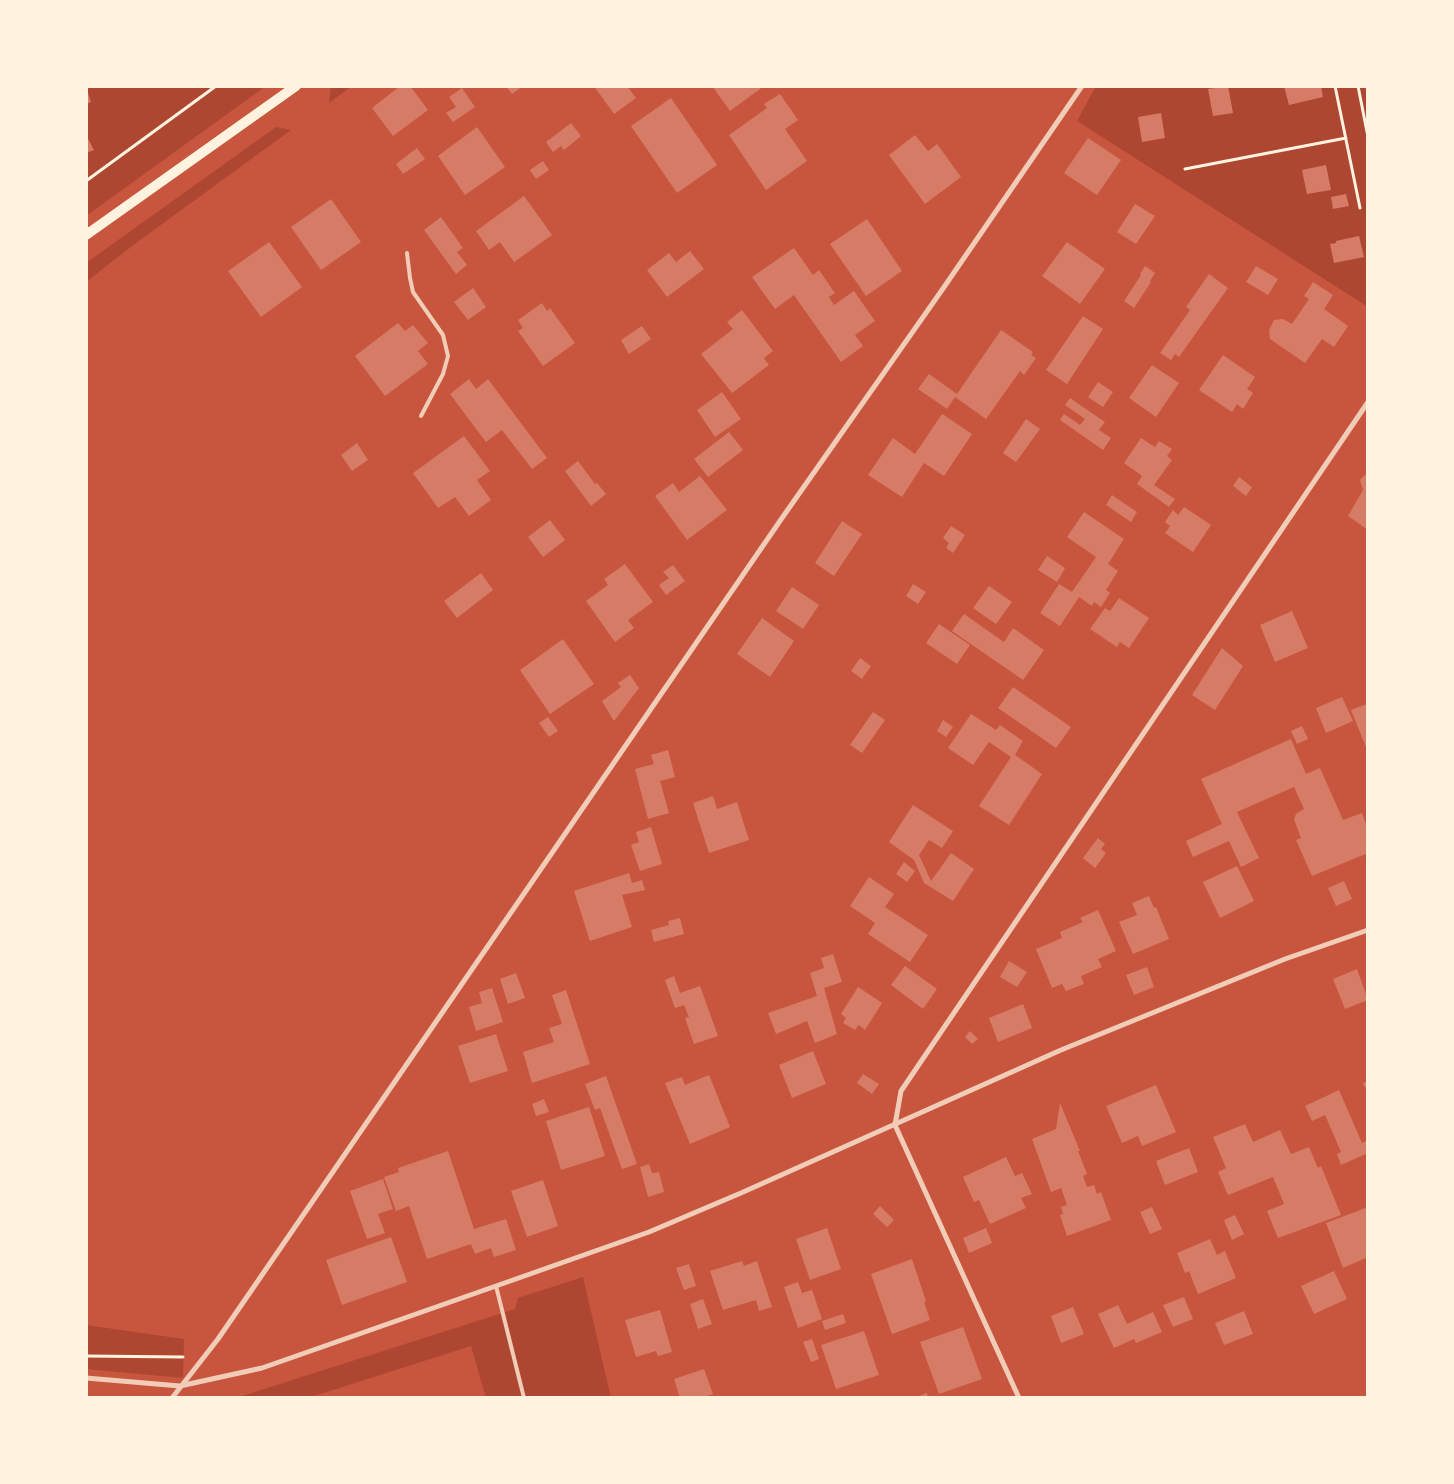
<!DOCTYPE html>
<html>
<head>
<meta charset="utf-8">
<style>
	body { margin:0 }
	#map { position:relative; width:1454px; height:1484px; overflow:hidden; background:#c8553d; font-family:"Open Sans",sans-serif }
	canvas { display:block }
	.frame { position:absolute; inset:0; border:88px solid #fff3e0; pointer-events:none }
</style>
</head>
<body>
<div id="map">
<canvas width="1454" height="1484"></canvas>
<div class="frame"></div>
</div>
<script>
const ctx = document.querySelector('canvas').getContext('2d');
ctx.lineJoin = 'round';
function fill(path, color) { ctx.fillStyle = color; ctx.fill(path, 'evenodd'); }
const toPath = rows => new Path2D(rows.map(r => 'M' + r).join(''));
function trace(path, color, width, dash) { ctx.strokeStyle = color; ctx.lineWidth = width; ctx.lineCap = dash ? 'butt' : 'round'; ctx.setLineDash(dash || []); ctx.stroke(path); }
fill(toPath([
	[86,86,266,86,86,216],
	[331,86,352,86,329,103],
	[1096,86,1365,86,1368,101,1368,307,1077,121],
	[276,127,291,130,132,246,86,282,86,263],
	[583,1277,611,1398,486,1398,471,1346,308,1398,236,1398,515,1309,518,1298],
	[86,1325,184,1339,183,1378,86,1369]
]), '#ae4732');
fill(toPath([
	[400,86,410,86,428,110,393,136,372,108],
	[506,86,523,86,512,94],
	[594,86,627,86,636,98,614,114],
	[712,86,764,86,730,111],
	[1228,86,1233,113,1213,116,1208,89],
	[1284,86,1321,86,1323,97,1289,105],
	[86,87,91,102,86,104],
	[462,88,475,107,453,122,446,113,456,107,449,97],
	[780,94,798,120,785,129,807,161,766,190,729,135,767,108,764,104],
	[671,98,717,165,677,193,631,126],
	[1161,113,1165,138,1142,142,1138,117],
	[571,123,581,136,564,150,561,146,553,152,546,142],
	[477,127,505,167,465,195,438,156],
	[86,135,94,150,86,153],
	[915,135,928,151,937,144,961,177,925,204,889,155],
	[1088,138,1121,160,1097,195,1064,173],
	[417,148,425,159,403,174,396,164],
	[543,161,549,170,536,179,530,170],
	[1326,165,1331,190,1307,194,1302,170],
	[1346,194,1349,206,1333,209,1331,197],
	[524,196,552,235,514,262,500,242,489,250,476,231],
	[331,199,361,242,321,270,291,227],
	[1135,204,1155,216,1136,244,1117,232],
	[441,217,463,248,457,252,467,265,456,274,424,230],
	[867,219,902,271,866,296,830,244],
	[1359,236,1364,257,1334,263,1330,244,1336,243,1336,241],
	[269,242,302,287,261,317,228,271],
	[1067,242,1105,269,1080,304,1042,276],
	[794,248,813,275,819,270,835,293,829,297,834,305,854,291,875,321,855,335,863,346,841,362,794,295,775,309,752,277],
	[690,251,704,269,667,297,647,270,669,253,676,262],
	[1145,266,1155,273,1150,281,1151,282,1134,308,1124,301,1141,275,1140,274],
	[1256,266,1278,279,1268,295,1246,282],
	[1209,274,1228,288,1179,357,1175,354,1171,360,1160,353,1190,310,1186,307],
	[1313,282,1333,295,1324,309,1348,326,1334,347,1322,339,1305,363,1270,339,1269,330,1274,320,1283,319,1292,324,1309,299,1304,296],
	[473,288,486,307,468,320,454,302],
	[542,303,547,311,550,308,575,343,543,366,518,331,523,328,518,320],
	[742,310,773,351,764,358,769,365,732,393,701,354,733,329,727,322],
	[1083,316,1103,329,1067,384,1046,370],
	[398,323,405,331,413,325,428,343,418,351,428,364,385,396,355,356],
	[642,326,651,339,629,354,621,340],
	[1001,330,1033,352,1031,355,1036,358,1024,375,1020,371,986,419,955,397,947,409,918,389,929,374,957,394],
	[1223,355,1255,377,1247,389,1253,393,1243,409,1237,404,1232,412,1199,390],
	[1152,365,1179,383,1156,417,1129,398],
	[469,379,476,389,488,379,547,458,532,469,502,430,486,442,450,394],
	[1098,382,1113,392,1103,407,1088,397],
	[722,392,741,419,715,437,697,410],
	[1070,398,1105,422,1099,430,1111,438,1103,450,1060,420,1064,414,1080,425,1085,419,1065,405],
	[942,414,972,434,944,476,924,463,902,497,868,475,893,438,915,454],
	[1026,419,1040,429,1016,462,1003,453],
	[729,432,743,450,708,477,694,459],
	[464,436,490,471,477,480,491,500,469,516,455,497,438,508,413,473],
	[1141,438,1155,447,1159,441,1172,449,1167,456,1172,460,1154,485,1175,499,1169,507,1137,484,1142,476,1124,463],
	[357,443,368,460,352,471,341,455],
	[578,461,595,484,597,483,606,494,591,506,565,471],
	[1368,472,1368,530,1348,516,1363,490,1360,480],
	[700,476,727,510,687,540,655,496,673,483,679,492],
	[1239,477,1252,487,1246,496,1233,486],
	[1112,495,1137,512,1131,522,1106,505],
	[1184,507,1211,525,1193,552,1165,533,1170,526,1165,522,1173,510,1178,515],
	[1084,512,1124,539,1108,564,1118,571,1106,590,1110,593,1101,607,1094,602,1092,606,1079,597,1060,626,1040,613,1059,584,1072,592,1096,557,1067,537],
	[550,520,565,540,543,557,528,537],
	[842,521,862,534,834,576,815,563],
	[951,526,965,535,953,553,946,548,949,543,943,538],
	[1047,556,1065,568,1057,582,1038,570],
	[625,564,653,602,628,620,634,628,615,642,586,601,608,585,604,579],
	[673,565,685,581,666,595,659,585,669,578,663,572],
	[481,573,493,590,457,618,444,601],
	[913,584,926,592,918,604,906,596],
	[989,586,1012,602,996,624,973,608],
	[792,587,819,605,803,629,776,611],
	[1119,598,1149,618,1129,648,1120,642,1117,647,1090,629,1105,608,1110,611],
	[1292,611,1308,648,1275,662,1260,625],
	[964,614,1004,642,1013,628,1044,650,1023,680,952,631],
	[762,618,794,641,770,677,737,654],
	[939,624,970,645,957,664,926,643],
	[563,639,594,684,550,714,520,670],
	[1222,648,1243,666,1215,710,1192,695],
	[860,658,871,666,862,679,851,671],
	[630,675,639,688,614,721,602,701,621,687,618,683],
	[1013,687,1071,727,1056,748,998,708],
	[1342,697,1353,721,1326,733,1316,708],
	[1367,704,1368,705,1368,752,1351,710],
	[873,712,885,720,862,753,850,745],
	[971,714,996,730,1000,725,1023,741,1015,755,1042,774,1009,825,979,806,1011,757,989,742,973,765,948,748],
	[548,717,558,731,549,737,539,723],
	[943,720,953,727,946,737,937,731],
	[1302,726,1308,739,1297,744,1291,731],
	[1291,739,1306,774,1320,768,1343,820,1362,813,1368,829,1368,853,1312,876,1296,840,1301,838,1294,819,1296,814,1304,809,1294,787,1237,812,1259,858,1241,867,1229,841,1193,857,1186,841,1222,824,1201,779],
	[668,750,675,777,660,781,669,813,648,819,635,769,654,764,651,755],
	[713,796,717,809,737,802,749,840,709,853,693,803],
	[913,805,953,831,942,848,929,840,919,855,931,881,951,853,974,869,953,901,924,883,914,860,889,842],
	[651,827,662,864,640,871,631,845,639,842,636,832],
	[1098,838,1105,844,1101,849,1106,853,1095,868,1083,858],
	[904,862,915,871,907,882,896,874],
	[1237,866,1254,901,1220,918,1203,882],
	[629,873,632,883,642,880,645,890,622,895,632,927,590,941,574,891],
	[869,877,894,894,885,907,928,935,910,962,868,934,875,923,850,906],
	[1344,881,1352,899,1336,906,1328,888],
	[1149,896,1154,908,1156,907,1169,939,1133,954,1119,922,1137,915,1132,903],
	[1098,910,1116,951,1098,959,1102,967,1081,976,1084,984,1066,991,1062,984,1052,988,1036,949,1062,938,1060,932,1083,922,1080,918],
	[680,918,684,934,654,942,651,930,669,925,668,921],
	[833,954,842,982,824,988,837,1034,815,1043,807,1021,776,1034,768,1013,817,996,810,973,824,968,821,958],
	[1009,961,1027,972,1017,987,1000,977],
	[905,966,937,989,923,1009,891,985],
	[1147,967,1154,987,1134,995,1126,975],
	[1357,969,1368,1000,1345,1009,1333,979],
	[516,973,525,998,508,1004,500,979],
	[674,976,680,993,700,986,718,1036,694,1044,685,1018,689,1017,684,1005,675,1008,665,980],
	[858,987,882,1003,865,1030,859,1025,855,1030,843,1023,846,1018,841,1014],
	[492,988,503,1022,476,1031,469,1007,482,1003,479,992],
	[566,990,590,1064,532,1083,523,1052,554,1042,549,1028,562,1024,552,995],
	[1023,1004,1032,1028,998,1042,989,1018],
	[970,1031,978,1039,972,1044,965,1037],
	[496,1034,508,1071,470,1083,458,1046],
	[813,1051,826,1084,792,1098,779,1065],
	[863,1074,879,1084,872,1094,857,1083],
	[709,1075,730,1127,690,1144,665,1083,682,1077,685,1085],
	[606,1076,637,1164,622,1169,600,1108,595,1110,585,1084],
	[1368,1081,1368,1094,1363,1083],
	[1156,1085,1176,1132,1142,1146,1138,1136,1122,1143,1106,1106],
	[1339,1090,1362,1143,1368,1140,1368,1153,1341,1165,1337,1154,1341,1152,1325,1115,1312,1121,1305,1106],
	[544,1099,549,1112,536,1116,532,1104],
	[1060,1103,1080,1151,1078,1151,1087,1174,1083,1176,1087,1187,1094,1185,1097,1194,1101,1192,1111,1220,1067,1236,1060,1215,1063,1214,1061,1207,1067,1205,1061,1188,1051,1192,1032,1139,1056,1129],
	[589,1107,605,1156,561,1170,546,1121],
	[1245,1124,1253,1142,1280,1130,1291,1154,1309,1147,1318,1168,1321,1166,1341,1215,1278,1238,1267,1211,1284,1204,1273,1177,1228,1195,1218,1172,1226,1168,1213,1137],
	[1189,1148,1198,1172,1165,1185,1156,1161],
	[448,1151,474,1229,506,1219,516,1250,494,1257,491,1248,475,1254,471,1244,427,1259,409,1206,396,1211,384,1177,399,1172,398,1168],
	[1006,1157,1015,1176,1022,1173,1032,1194,1021,1198,1026,1208,990,1224,979,1200,974,1202,963,1177],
	[649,1164,652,1173,659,1172,664,1192,648,1197,640,1167],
	[383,1179,393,1209,378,1214,385,1233,367,1239,350,1191],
	[543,1180,558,1226,527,1237,511,1191],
	[880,1206,894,1220,887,1227,873,1214],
	[1152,1207,1162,1229,1150,1234,1140,1212],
	[1368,1207,1368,1257,1343,1268,1326,1223],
	[1235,1215,1244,1234,1232,1240,1224,1220],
	[827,1228,841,1269,810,1280,796,1239],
	[986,1228,992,1243,969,1253,963,1238],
	[391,1237,407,1282,342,1305,326,1260],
	[1210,1239,1217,1255,1225,1251,1236,1278,1198,1294,1189,1271,1185,1273,1177,1253],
	[912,1259,926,1301,924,1302,930,1320,892,1334,871,1274],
	[742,1261,744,1266,757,1261,772,1307,759,1311,756,1300,723,1310,710,1271],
	[689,1264,696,1286,684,1290,676,1268],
	[1334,1271,1347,1299,1314,1314,1301,1286],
	[798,1282,802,1293,812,1290,822,1319,798,1328,784,1287],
	[1184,1297,1193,1319,1173,1327,1163,1305],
	[703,1299,712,1324,698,1329,690,1304],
	[1118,1305,1127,1324,1153,1312,1162,1332,1136,1343,1134,1339,1114,1348,1098,1314],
	[1073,1307,1084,1334,1061,1343,1051,1316],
	[660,1310,672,1352,658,1356,656,1351,636,1357,625,1320],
	[1244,1311,1253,1334,1224,1345,1215,1323],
	[843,1314,846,1323,825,1330,822,1321],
	[963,1327,982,1379,939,1394,920,1342],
	[864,1331,879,1375,836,1389,821,1345],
	[812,1339,819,1359,811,1362,803,1342],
	[704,1369,713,1394,701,1398,680,1398,674,1379],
	[927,1393,928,1398,914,1398]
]), '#d67c66');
trace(toPath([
	[1335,86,1360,208],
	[1358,86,1368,137],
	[1185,169,1346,138],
	[86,181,216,86],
	[86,1356,183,1357]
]), '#fff3e0', 3);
trace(toPath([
	[407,253,410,278,413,292,443,335,448,356,443,374,421,416],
	[496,1286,524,1398]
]), '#f1ccb7', 4);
trace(toPath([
	[895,1125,901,1091,1368,402],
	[895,1125,1019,1398],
	[86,1378,180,1386,262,1368,496,1286,649,1232,741,1193,1061,1050,1285,959,1368,930],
	[172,1398,218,1339,782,518,942,290,1082,86]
]), '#f1ccb7', 5);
trace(toPath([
	[86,235,296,86]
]), '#fff3e0', 10);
</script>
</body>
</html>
